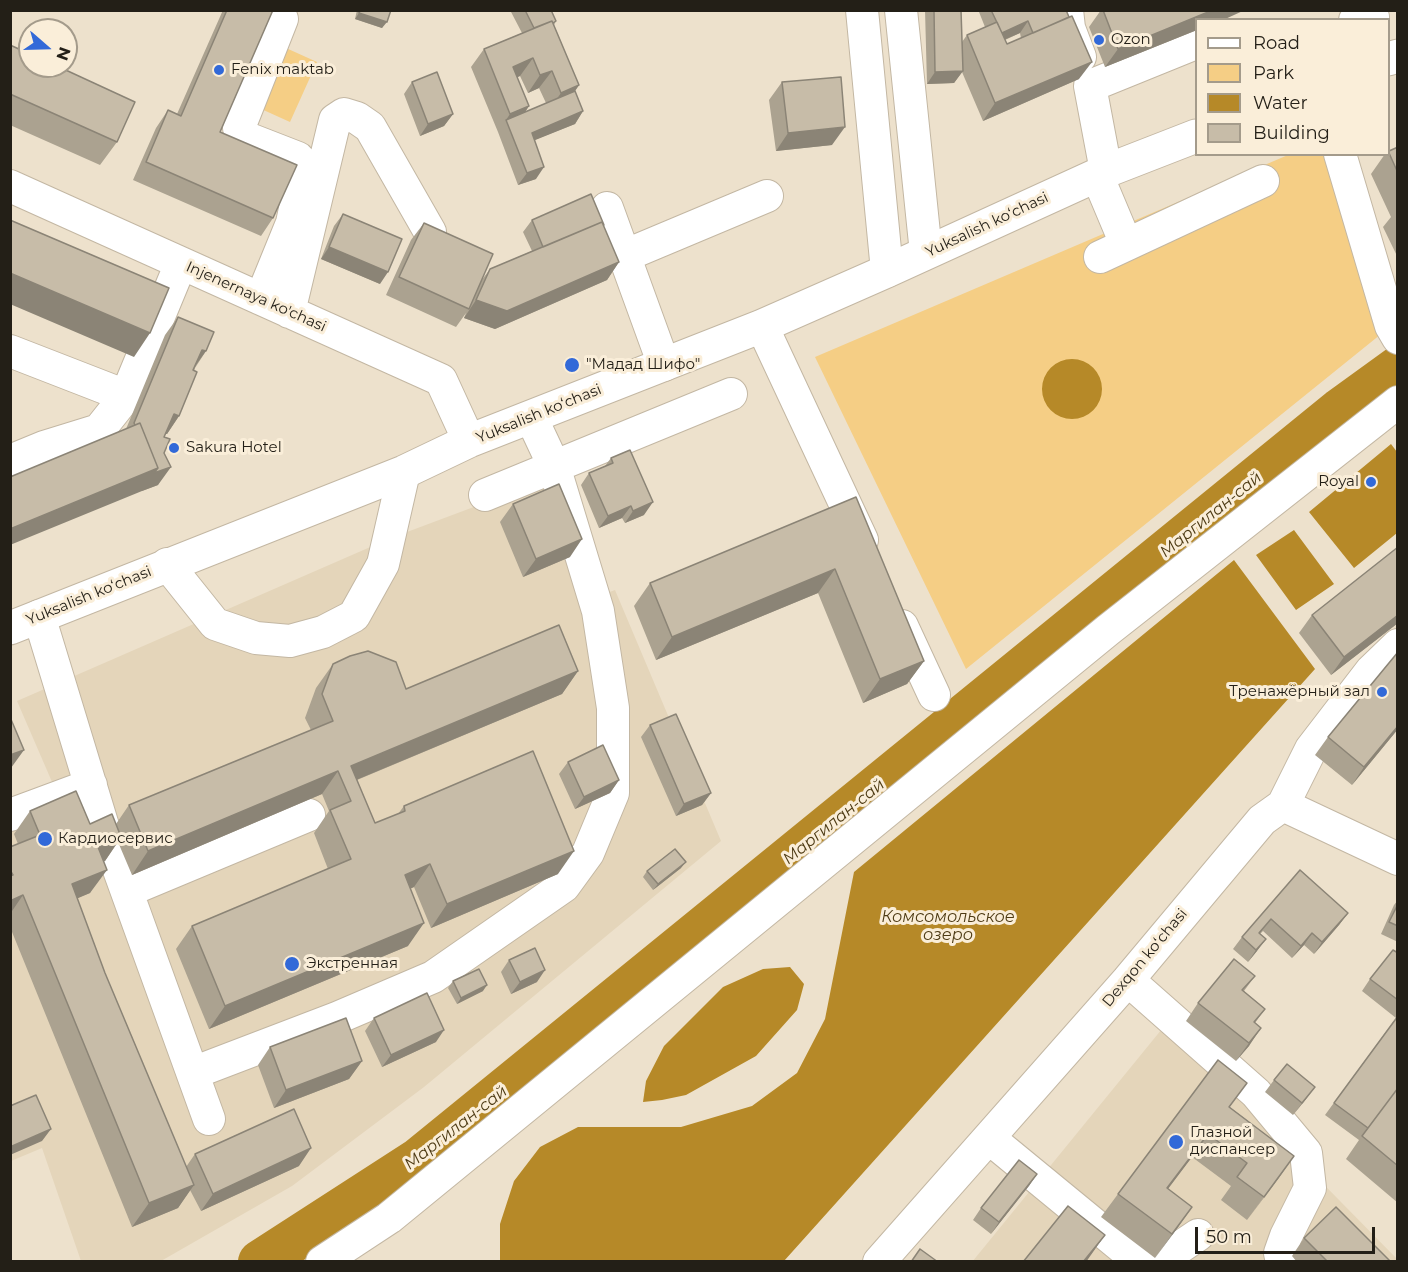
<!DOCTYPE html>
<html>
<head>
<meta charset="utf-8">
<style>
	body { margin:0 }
	#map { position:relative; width:1408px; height:1272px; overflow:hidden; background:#ede1cc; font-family:Montserrat,sans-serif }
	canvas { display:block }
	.frame { position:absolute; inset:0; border:12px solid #231f17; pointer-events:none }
	.legend { position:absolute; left:1195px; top:18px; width:195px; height:138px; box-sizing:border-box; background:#faeed9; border:2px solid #a49b8b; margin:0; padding:8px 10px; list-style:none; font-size:18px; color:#231f17 }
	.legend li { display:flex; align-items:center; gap:12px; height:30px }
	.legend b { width:30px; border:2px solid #a49b8b }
	.north { position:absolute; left:18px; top:18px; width:60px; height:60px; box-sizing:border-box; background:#faeed9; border:2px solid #a49b8b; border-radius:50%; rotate:110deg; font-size:16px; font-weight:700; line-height:24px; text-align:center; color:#231f17 }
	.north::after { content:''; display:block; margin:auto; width:21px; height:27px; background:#3269d8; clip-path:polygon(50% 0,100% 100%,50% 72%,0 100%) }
	.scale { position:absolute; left:1195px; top:1227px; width:180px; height:27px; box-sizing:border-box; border:3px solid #231f17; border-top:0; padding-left:8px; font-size:18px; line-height:21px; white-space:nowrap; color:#231f17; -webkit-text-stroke:4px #faeed9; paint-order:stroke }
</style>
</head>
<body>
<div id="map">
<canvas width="1408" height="1272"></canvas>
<div class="frame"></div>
<ul class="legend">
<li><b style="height:8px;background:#fff"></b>Road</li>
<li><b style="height:16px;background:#f5ce85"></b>Park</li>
<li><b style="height:16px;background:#b68928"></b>Water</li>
<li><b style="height:16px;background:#c7bca8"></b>Building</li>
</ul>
<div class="north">N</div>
<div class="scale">50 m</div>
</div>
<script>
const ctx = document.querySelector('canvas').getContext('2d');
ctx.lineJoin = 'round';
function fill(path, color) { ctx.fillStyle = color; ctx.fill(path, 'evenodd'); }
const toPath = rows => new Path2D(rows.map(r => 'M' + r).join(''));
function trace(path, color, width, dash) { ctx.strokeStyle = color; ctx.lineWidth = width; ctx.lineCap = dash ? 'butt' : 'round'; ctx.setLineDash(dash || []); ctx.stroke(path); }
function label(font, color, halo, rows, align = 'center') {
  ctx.font = font + ' Montserrat,sans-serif'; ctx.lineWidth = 6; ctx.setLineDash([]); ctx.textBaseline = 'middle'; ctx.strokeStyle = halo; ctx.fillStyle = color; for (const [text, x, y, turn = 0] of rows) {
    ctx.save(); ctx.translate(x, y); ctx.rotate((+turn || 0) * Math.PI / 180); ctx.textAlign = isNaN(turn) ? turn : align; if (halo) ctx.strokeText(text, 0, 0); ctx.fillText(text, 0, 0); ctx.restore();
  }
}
fill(toPath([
	[551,478,596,597,615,590,721,841,424,1087,292,1186,161,1261,81,1261,42,1148,11,1161,11,827,62,805,17,701,391,538],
	[1166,1024,1398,1260,1397,1262,972,1262]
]), '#e4d5ba');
fill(toPath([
	[286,48,317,62,290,122,259,108],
	[1288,155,1340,155,1391,326,966,669,815,357]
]), '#f5ce85');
fill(toPath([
	'1042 389a30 30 0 1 1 60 0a30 30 0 1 1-60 0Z',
	[1391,444,1397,452,1397,533,1354,568,1309,512],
	[1294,530,1334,584,1296,610,1256,555],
	[1234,560,1315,669,784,1261,500,1261,500,1224,514,1181,540,1147,578,1127,681,1127,752,1106,797,1073,825,1019,854,872],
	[790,967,804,984,797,1010,756,1056,686,1095,662,1100,643,1102,646,1081,664,1046,723,987,763,969]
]), '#b68928');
trace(toPath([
	[260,1262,418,1160,1340,410,1398,368]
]), '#b68928', 44);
const minor = toPath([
	[862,10,887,271],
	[901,10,926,253],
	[1067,10,1069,28,1080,57],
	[1355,20,1373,17],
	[1340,154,1391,326,1398,338],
	[1106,171,1090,86,1196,43],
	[1097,175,1126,244],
	[10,186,441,380,469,441],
	[607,208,664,365],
	[624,256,767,196],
	[1100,257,1263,181],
	[261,299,292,223,304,166,298,158,244,137,239,128,282,19],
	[289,312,335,120,344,114,357,118,370,127,430,232],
	[762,326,862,540],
	[10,351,126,396],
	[10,461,44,447,99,430,126,396,181,263],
	[485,495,731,394],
	[167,564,215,624,256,638,290,641,323,632,354,616,383,564,404,472],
	[39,616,102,823,209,1119],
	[902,626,934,695],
	[1283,805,1398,859],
	[10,815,91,785],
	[127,891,309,815],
	[1128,980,1256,1093,1306,1153,1310,1188,1286,1236,1280,1253,1282,1262],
	[193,1073,337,1018,433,977,564,886,588,853,613,793,613,708,598,611,554,466,531,417],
	[989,1138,1140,1262],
	[322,1262,389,1218,1108,630,1398,402],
	[879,1262,1128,980,1262,820,1283,805,1311,749,1371,671,1398,645],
	[1158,1262,1198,1235]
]);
const major = toPath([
	[1388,59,1398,56],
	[10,628,404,472,469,441,762,326,887,271,1106,171,1196,136]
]);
trace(minor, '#c3b7a3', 34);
trace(major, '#c3b7a3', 35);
trace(minor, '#fff', 32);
trace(major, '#fff', 33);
fill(toPath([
	[223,10,273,10,220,132,273,218,261,236,133,180,156,128,168,110,177,114],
	[357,10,391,10,382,28,355,19],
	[510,10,551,10,556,21,554,25,579,85,575,91,583,111,575,124,534,140,536,179,518,185,498,132,471,67,484,49,522,33],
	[520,76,528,93,539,88,546,103,525,112,529,106,517,77],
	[925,10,961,10,962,42,967,35,985,27,979,12,980,10,1066,10,1079,79,983,121,962,72,954,83,927,84],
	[1020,33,1021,38,1007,44,1005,40],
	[1101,10,1245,10,1197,20,1197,30,1105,67,1089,27],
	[10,45,117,142,100,165,10,125],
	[412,82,453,114,444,126,420,136,404,94],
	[782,82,832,145,776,151,769,100],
	[1398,147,1398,258,1383,227,1391,217,1371,174,1385,154,1389,154,1389,151],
	[343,214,380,284,321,259,334,226],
	[532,220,619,262,607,280,495,329,464,318,466,313,456,327,386,295,411,240,424,223,481,281,490,269,532,251,523,232],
	[178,317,206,351,195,368,179,416,167,434,166,434,164,437,164,453,158,485,142,491,126,429,165,335],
	[611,458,644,515,625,523,622,518,599,528,581,485,589,473,605,466],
	[856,497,924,661,907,684,863,703,818,593,656,660,634,606,650,583],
	[513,504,570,557,523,577,500,522],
	[1398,547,1398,623,1331,675,1299,633,1312,615],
	[1398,652,1398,729,1352,785,1315,755,1328,737],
	[333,664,406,689,578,671,562,694,357,780,375,823,398,814,404,806,558,874,431,928,414,887,410,889,408,946,209,1029,176,949,192,926,328,869,314,833,329,811,322,794,132,875,118,842,105,861,103,861,90,893,77,898,105,973,186,1167,195,1154,299,1166,201,1211,190,1190,178,1208,132,1227,10,927,10,847,18,844,14,834,30,811,90,824,116,824,129,805,311,730,305,718,316,688],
	[650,725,711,793,702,805,676,816,641,737],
	[568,762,619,780,610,793,575,809,559,774],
	[681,868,653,890,643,877,647,871],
	[1300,870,1348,913,1339,925,1314,954,1304,945,1292,958,1263,931,1260,934,1257,951,1248,962,1233,949,1242,937],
	[1398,900,1398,942,1381,934,1394,905],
	[1398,953,1398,1203,1346,1159,1359,1140,1325,1115,1396,1018,1362,991,1370,979],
	[509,960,537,982,511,994,501,972],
	[1255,976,1244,991,1265,1009,1255,1023,1249,1046,1236,1061,1186,1021,1198,1003],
	[453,981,483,991,457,1004,448,988],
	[374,1018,436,1042,382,1067,365,1031],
	[270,1047,362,1061,349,1079,274,1108,258,1065],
	[1274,1080,1306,1099,1293,1115,1265,1092],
	[1230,1107,1294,1156,1247,1220,1221,1200,1231,1186,1192,1157,1168,1189,1192,1207,1155,1258,1101,1217,1118,1194],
	[1037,1174,991,1234,973,1220,981,1208],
	[1304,1238,1391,1262,1297,1262,1292,1256]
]), '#aba290');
fill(toPath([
	[1213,10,1245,10,1223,20,1197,20,1197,30,1105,67,1118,49],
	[359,13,387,22,382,28,355,19],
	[1028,21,1020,33,992,45,1001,33],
	[533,58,520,76,501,85,513,67],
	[1092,62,1079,79,983,121,995,103],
	[552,71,539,88,528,93,540,75],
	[963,71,954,83,927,84,935,72],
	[579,85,567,103,549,110,561,93],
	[529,106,517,124,506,120,510,114],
	[583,111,575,124,523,145,532,133],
	[453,114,444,126,420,136,428,124],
	[845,127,832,145,776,151,788,133],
	[544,167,536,179,518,185,527,173],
	[329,247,388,272,380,284,321,259],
	[619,262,607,280,495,329,464,318,476,300],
	[10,273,150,333,134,357,10,304],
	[202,350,206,351,193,369],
	[174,414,179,416,167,434,161,432],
	[171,467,158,485,142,491,10,545,10,529,158,468],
	[653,502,644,515,625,523,633,511],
	[631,506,622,518,599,528,608,516],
	[582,539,570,557,523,577,536,559],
	[835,569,818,593,656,660,672,637],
	[1398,615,1398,623,1331,675,1344,657],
	[924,661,907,684,863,703,880,679],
	[578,671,562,694,344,785,351,766],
	[1398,726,1398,729,1352,785,1364,767],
	[24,750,11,768,10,768,10,755],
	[338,771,322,794,132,875,148,851],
	[619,780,610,793,575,809,584,797],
	[711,793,702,805,676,816,684,804],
	[121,837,105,861,81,871,98,847],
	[574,851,558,874,431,928,447,904],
	[686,862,681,868,653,890,658,884],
	[430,864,414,887,388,898,405,875],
	[107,870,90,893,55,908,72,884],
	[23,895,10,914,10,901],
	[1348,913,1339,925,1314,954,1322,942],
	[424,923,408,946,209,1029,225,1006],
	[1312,933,1304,945,1292,958,1301,946],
	[1266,939,1257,951,1248,962,1256,950],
	[545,970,537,982,511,994,520,982],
	[487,985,483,991,457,1004,461,998],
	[1261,1028,1249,1046,1236,1061,1249,1043],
	[444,1030,436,1042,382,1067,391,1055],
	[362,1061,349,1079,274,1108,286,1090],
	[1315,1087,1306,1099,1293,1115,1302,1103],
	[51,1129,42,1141,10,1155,10,1147],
	[1208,1134,1192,1157,1151,1211,1167,1188],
	[311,1148,299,1166,201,1211,213,1194],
	[1294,1156,1278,1179,1247,1220,1264,1197],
	[1037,1174,1029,1186,991,1234,999,1222],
	[194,1185,178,1208,132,1227,149,1203],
	[1192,1207,1176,1230,1155,1258,1172,1234],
	[1105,1235,1086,1262,1083,1262]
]), '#8b8476');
const building = toPath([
	[227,10,273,10,220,132,297,165,273,218,146,162,168,110,181,116,227,10],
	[360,10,391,10,387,22,359,13,360,10],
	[525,10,551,10,556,21,553,23,552,21,534,28,525,10],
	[934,10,961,10,963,71,935,72,934,10],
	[991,10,1066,10,1069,17,1033,33,1028,21,1002,33,991,10],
	[1103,10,1213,10,1118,49,1103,10],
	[1072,16,1092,62,995,103,967,35,997,22,1007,44,1072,16],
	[552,21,579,85,561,93,552,71,540,75,533,58,513,67,529,106,510,114,484,49,552,21],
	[10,45,30,54,30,66,57,66,135,102,117,142,10,94,10,45],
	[437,72,453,114,428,124,412,82,437,72],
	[841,77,845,127,788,133,782,82,841,77],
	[575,91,583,111,532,133,544,167,527,173,506,120,575,91],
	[1398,147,1398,173,1389,153,1389,151,1398,147],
	[591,194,604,225,602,222,543,247,532,220,591,194],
	[343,214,402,239,388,272,329,247,343,214],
	[10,220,169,288,150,333,10,273,10,220],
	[602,222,619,262,507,311,476,300,490,269,602,222],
	[424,223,493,254,469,309,399,277,424,223],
	[178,317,214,332,206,351,202,350,193,370,197,372,179,416,174,414,164,437,170,439,164,453,171,467,154,473,158,468,140,423,135,425,134,423,178,317],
	[140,423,158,468,10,529,10,477,140,423],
	[630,450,653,502,633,511,631,506,608,516,589,473,613,463,611,458,630,450],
	[559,484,582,539,536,559,513,504,559,484],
	[856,497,924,661,880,679,835,569,672,637,650,583,856,497],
	[1398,547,1398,615,1344,657,1312,615,1398,547],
	[559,625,578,671,351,766,375,823,405,811,404,806,533,751,574,851,447,904,430,864,405,875,424,923,225,1006,192,926,351,859,330,810,351,801,338,771,148,851,129,805,333,721,322,694,333,664,350,656,368,651,396,662,406,689,559,625],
	[1398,652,1398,726,1364,767,1328,737,1398,652],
	[676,714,711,793,684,804,650,725,676,714],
	[10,717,24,750,10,755,10,717],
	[603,745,619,780,584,797,568,762,603,745],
	[76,791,90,824,112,814,121,837,98,847,107,870,72,884,105,973,194,1185,149,1203,23,895,10,901,10,876,13,875,10,870,10,847,40,835,30,811,76,791],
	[675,849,686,862,658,884,647,871,675,849],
	[1300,870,1348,913,1322,942,1312,933,1301,946,1271,919,1259,933,1266,939,1256,950,1242,937,1300,870],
	[1398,904,1398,926,1389,922,1398,904],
	[535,948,545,970,520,982,509,960,535,948],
	[1393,950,1398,953,1398,1000,1370,979,1393,950],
	[1234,959,1255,976,1242,990,1265,1009,1254,1022,1261,1028,1249,1043,1198,1003,1234,959],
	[479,969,487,985,461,998,453,981,479,969],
	[427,993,444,1030,391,1055,374,1018,427,993],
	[1398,1016,1398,1088,1368,1128,1334,1103,1398,1016],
	[346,1018,362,1061,286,1090,270,1047,346,1018],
	[1218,1060,1247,1083,1229,1107,1294,1156,1264,1197,1237,1177,1247,1163,1208,1134,1167,1188,1192,1207,1172,1234,1118,1194,1218,1060],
	[1287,1064,1315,1087,1302,1103,1274,1080,1287,1064],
	[1398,1088,1398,1166,1362,1136,1398,1088],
	[36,1095,51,1129,10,1147,10,1106,36,1095],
	[294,1109,311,1148,213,1194,195,1154,294,1109],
	[1019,1160,1037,1174,999,1222,981,1208,1019,1160],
	[1068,1206,1105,1235,1083,1262,1023,1262,1068,1206],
	[1336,1207,1391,1262,1328,1262,1304,1238,1336,1207],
	[920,1249,938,1262,911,1262,920,1249]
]);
fill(building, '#c7bca8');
trace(building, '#8b8476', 1.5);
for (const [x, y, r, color] of [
	[1099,40,6,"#3269d8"],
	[219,70,6,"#3269d8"],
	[572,365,8,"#3269d8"],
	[174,448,6,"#3269d8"],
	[1371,482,6,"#3269d8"],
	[1382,692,6,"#3269d8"],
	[45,839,8,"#3269d8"],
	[292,964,8,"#3269d8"],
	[1176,1142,8,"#3269d8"]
]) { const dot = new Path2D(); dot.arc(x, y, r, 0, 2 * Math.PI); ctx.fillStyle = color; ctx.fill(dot); trace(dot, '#faeed9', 2); }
label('15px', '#231f17', '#faeed9', [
	["Ozon",1111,40],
	["Fenix maktab",231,70],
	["\"Мадад Шифо\"",586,365],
	["Sakura Hotel",186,448],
	["Royal",1359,482,"right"],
	["Тренажёрный зал",1370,692,"right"],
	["Кардиосервис",58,839],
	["Экстренная",306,964],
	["Глазной",1190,1133],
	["диспансер",1190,1150]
], 'left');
label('15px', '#231f17', '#faeed9', [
	["Yuksalish koʻchasi",987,225,-25],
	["Injenernaya ko'chasi",256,297,24],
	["Yuksalish koʻchasi",539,414,-22],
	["Yuksalish koʻchasi",89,596,-22],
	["Dexqon koʻchasi",1145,958,-50]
]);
label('italic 16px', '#4e3b14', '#faeed9', [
	["Маргилан-сай",1211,515,-39],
	["Маргилан-сай",834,822,-39],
	["Комсомольское",948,917],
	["озеро",948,935],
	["Маргилан-сай",456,1128,-38]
]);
</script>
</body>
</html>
